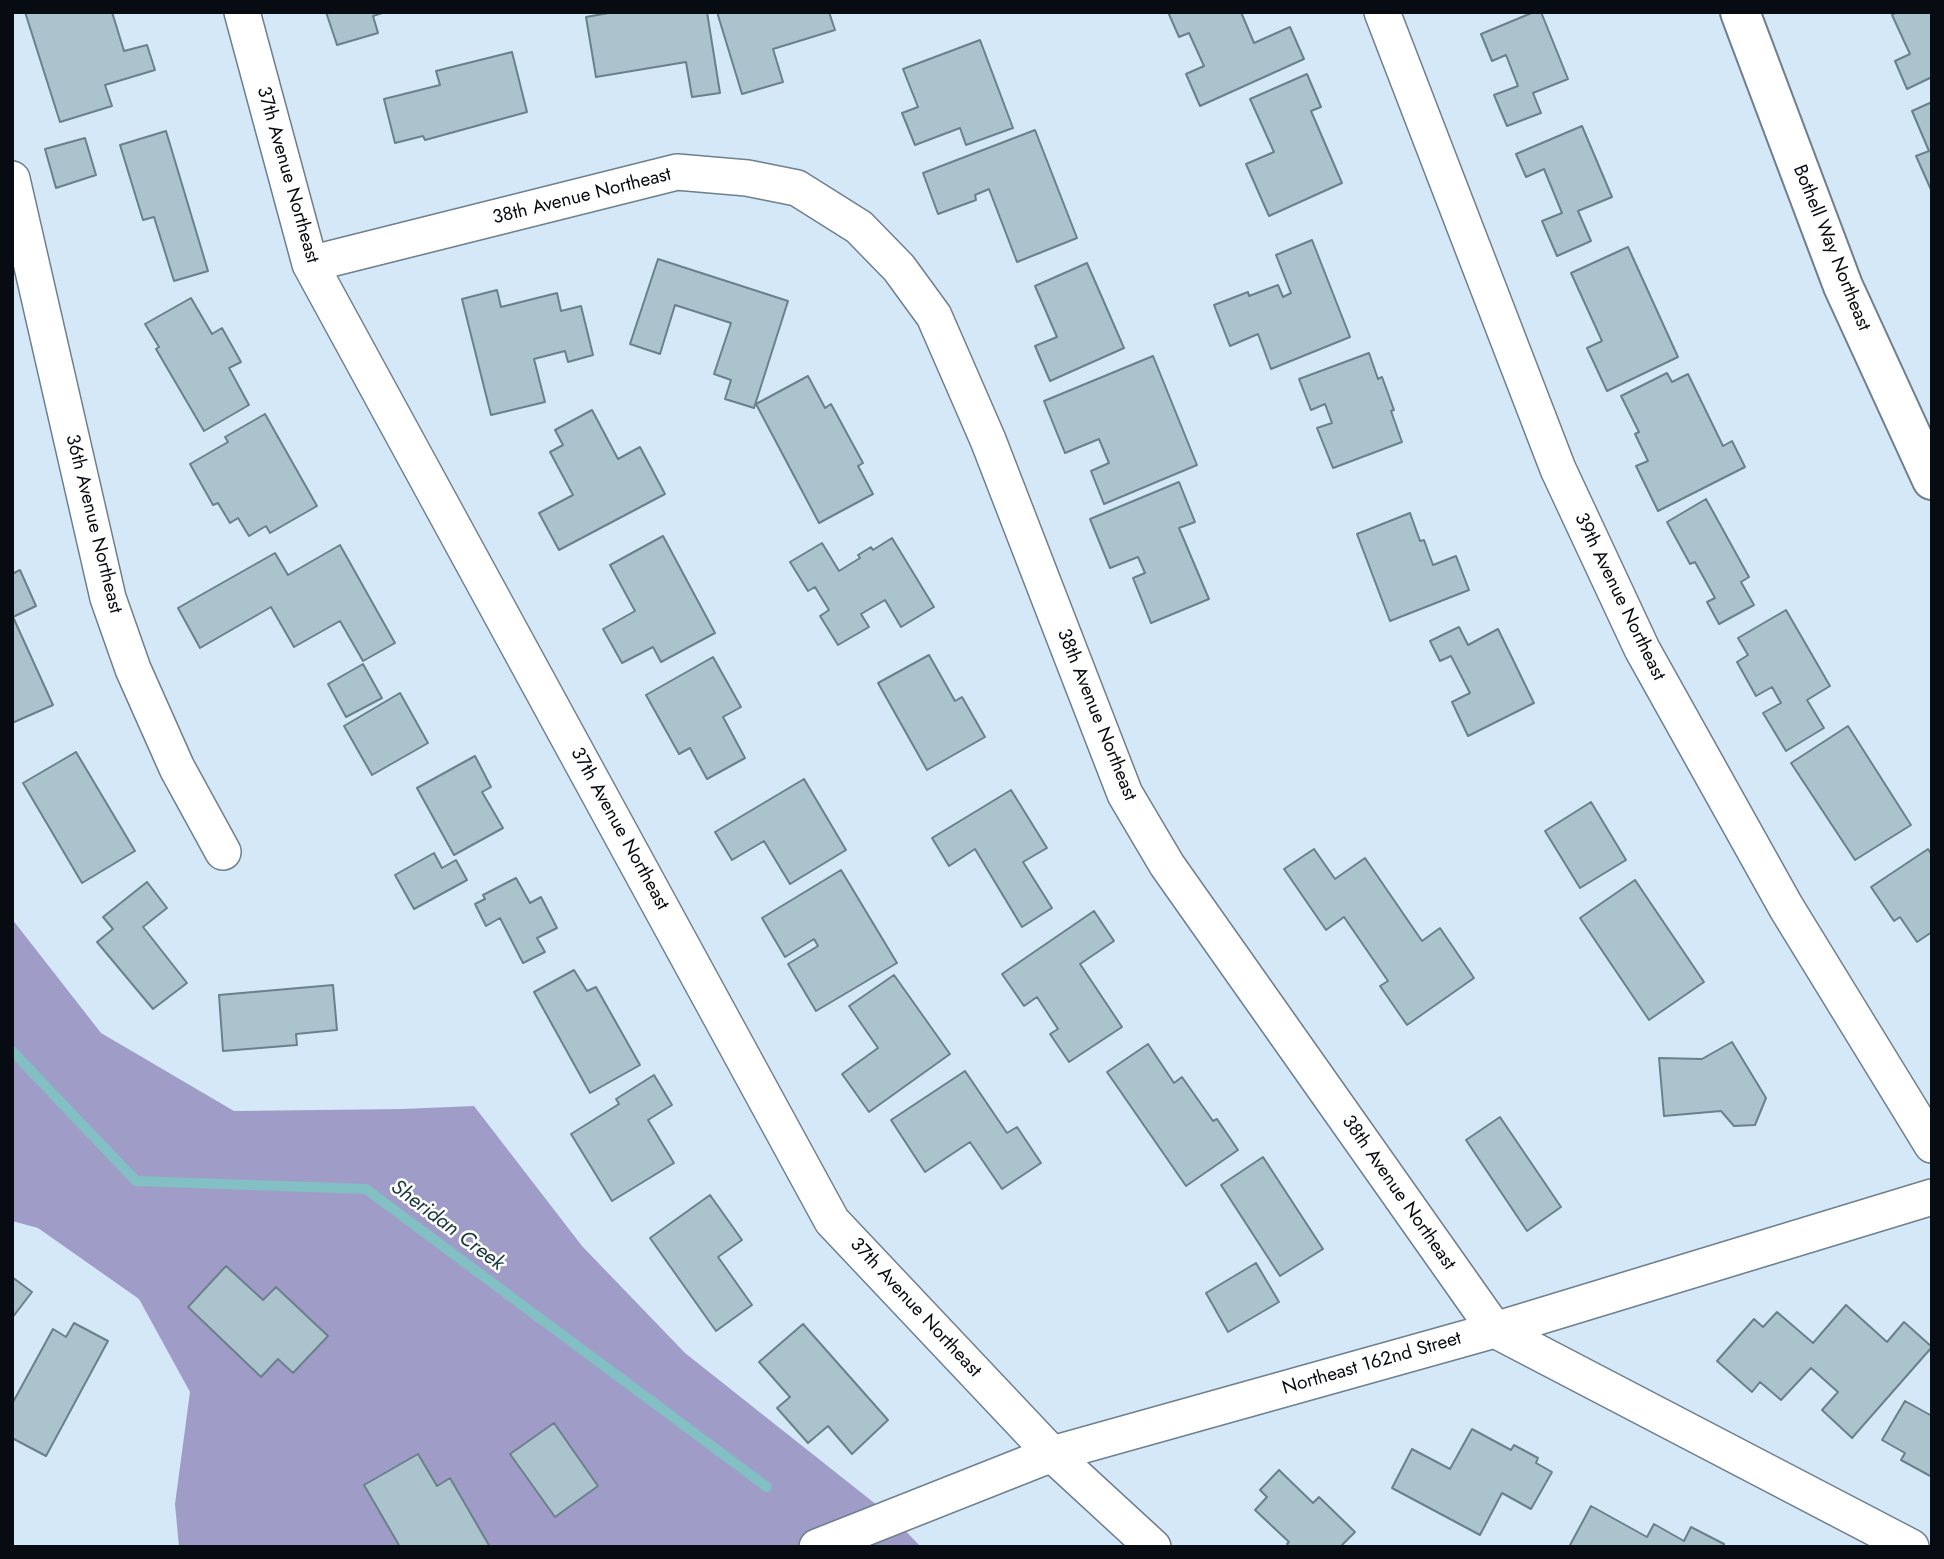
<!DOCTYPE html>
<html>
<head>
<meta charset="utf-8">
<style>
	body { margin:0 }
	#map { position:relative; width:1944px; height:1559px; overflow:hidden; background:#d5e8f8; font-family:Jost,sans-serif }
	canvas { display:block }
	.frame { position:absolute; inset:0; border:14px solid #070c12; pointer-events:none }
</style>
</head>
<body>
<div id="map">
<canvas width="1944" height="1559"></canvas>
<div class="frame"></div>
</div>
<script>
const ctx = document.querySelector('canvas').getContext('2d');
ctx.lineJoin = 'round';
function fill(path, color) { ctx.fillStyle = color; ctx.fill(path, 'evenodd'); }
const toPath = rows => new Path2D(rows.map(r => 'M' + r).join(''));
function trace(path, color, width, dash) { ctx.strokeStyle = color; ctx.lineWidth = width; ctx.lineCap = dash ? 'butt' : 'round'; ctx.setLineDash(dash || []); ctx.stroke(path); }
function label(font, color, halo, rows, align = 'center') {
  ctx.font = font + ' Jost,sans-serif'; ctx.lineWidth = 5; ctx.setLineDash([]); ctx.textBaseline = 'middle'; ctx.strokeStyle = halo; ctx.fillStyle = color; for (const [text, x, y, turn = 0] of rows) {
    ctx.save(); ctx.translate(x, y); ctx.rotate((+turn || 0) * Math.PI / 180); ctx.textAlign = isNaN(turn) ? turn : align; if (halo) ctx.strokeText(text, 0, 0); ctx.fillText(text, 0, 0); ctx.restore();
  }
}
fill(toPath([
	[12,919,101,1033,234,1111,402,1109,474,1106,582,1246,685,1353,892,1517,921,1547,179,1547,175,1504,190,1392,139,1299,38,1228,12,1221]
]), '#a09cc8');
trace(toPath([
	[12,1051,136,1181,366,1189,767,1487]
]), '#82c0c4', 10);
const building = toPath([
	[25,12,112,12,124,51,147,45,155,70,105,85,112,106,60,122,25,12],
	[326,12,385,12,373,16,378,33,337,45,326,12],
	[614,12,707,12,720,93,692,97,686,62,596,77,586,17,614,12],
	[717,12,829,12,835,30,773,49,783,82,742,94,717,12],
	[1168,12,1241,12,1254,43,1290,27,1304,59,1200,106,1186,74,1204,66,1189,33,1179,37,1168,12],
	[1534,12,1541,12,1568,79,1533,93,1541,113,1507,126,1494,95,1518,86,1506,55,1492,61,1481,34,1534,12],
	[1897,12,1932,12,1932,77,1907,89,1895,61,1910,54,1892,15,1897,12],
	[980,40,1013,128,966,145,960,128,915,145,902,113,918,107,903,69,980,40],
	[512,52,527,112,425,140,423,136,395,143,384,99,440,85,436,71,512,52],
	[1307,74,1321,107,1311,111,1342,183,1269,216,1246,164,1274,152,1250,99,1307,74],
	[1932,102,1932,192,1916,156,1929,151,1912,111,1932,102],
	[1582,126,1612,197,1578,211,1591,241,1557,256,1542,221,1562,213,1544,169,1526,177,1516,154,1582,126],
	[1035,130,1077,238,1017,262,989,189,975,195,976,200,938,214,923,173,1035,130],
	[166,131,208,271,174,281,154,217,143,220,120,145,166,131],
	[85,138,96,175,56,188,45,149,85,138],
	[1312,240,1350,337,1271,369,1258,334,1230,346,1214,305,1248,292,1249,296,1278,285,1283,297,1291,293,1276,255,1312,240],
	[1628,247,1678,357,1607,391,1587,348,1602,341,1571,273,1628,247],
	[658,259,788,301,754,408,725,399,731,380,714,374,731,323,675,305,660,354,630,344,658,259],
	[1087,263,1124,348,1050,381,1035,346,1057,337,1035,286,1087,263],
	[497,290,501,307,557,293,561,311,581,306,593,355,568,362,565,351,534,359,545,402,491,415,462,299,497,290],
	[191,298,212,334,222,328,241,362,229,368,249,405,204,431,156,349,159,347,145,324,191,298],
	[1369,353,1378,379,1382,377,1394,410,1391,411,1402,442,1333,468,1317,428,1332,423,1325,404,1311,410,1299,379,1369,353],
	[1153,356,1197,465,1104,504,1091,471,1109,463,1099,439,1065,453,1044,401,1153,356],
	[1667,373,1672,382,1688,374,1723,446,1732,441,1745,467,1658,511,1636,466,1648,461,1635,434,1639,432,1621,396,1667,373],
	[808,376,825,408,831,404,863,463,858,466,873,494,819,523,756,404,808,376],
	[592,410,618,459,640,447,665,494,559,550,539,513,573,495,550,452,563,445,555,430,592,410],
	[265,414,317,506,270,533,266,526,249,536,238,518,230,523,218,503,213,505,190,464,228,442,225,437,265,414],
	[1179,482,1195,522,1179,528,1209,599,1151,623,1133,578,1145,573,1138,557,1110,568,1090,519,1179,482],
	[1706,499,1749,577,1741,582,1754,605,1719,624,1707,602,1715,598,1695,562,1690,564,1667,522,1706,499],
	[1410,513,1420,541,1424,540,1433,565,1456,556,1469,590,1390,621,1357,534,1410,513],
	[663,536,715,633,661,662,653,647,622,663,603,629,635,611,610,565,663,536],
	[892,538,934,607,901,627,885,600,861,614,869,627,838,645,820,616,829,610,815,587,808,591,790,562,822,543,839,571,860,558,858,555,871,547,873,550,892,538],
	[340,545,395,643,363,661,340,621,294,647,271,607,200,648,178,608,275,553,288,575,340,545],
	[20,570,36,606,13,617,53,705,12,723,12,574,20,570],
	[1786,610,1830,686,1807,700,1824,728,1786,751,1763,713,1781,703,1772,687,1756,696,1737,662,1748,655,1738,638,1786,610],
	[1459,627,1468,645,1498,629,1534,703,1468,736,1452,702,1470,693,1451,656,1440,661,1430,641,1459,627],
	[929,655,955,701,962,697,985,737,927,770,878,683,929,655],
	[713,657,741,707,723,717,745,758,707,779,690,748,679,754,646,695,713,657],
	[363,664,382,698,346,717,328,684,363,664],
	[400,693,428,743,372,775,344,726,400,693],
	[1848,726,1911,825,1855,860,1791,763,1848,726],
	[76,752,135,851,82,883,23,783,76,752],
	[475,756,491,787,482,792,503,828,454,855,417,788,475,756],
	[804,779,846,850,790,884,764,841,732,860,715,832,804,779],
	[1011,790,1047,848,1023,862,1052,908,1022,927,975,849,949,866,932,838,1011,790],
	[1591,802,1626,860,1580,888,1545,831,1591,802],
	[1314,849,1335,879,1365,858,1422,941,1440,928,1474,978,1407,1025,1380,986,1388,981,1344,917,1326,930,1284,869,1314,849],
	[1928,849,1932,855,1932,932,1917,942,1900,917,1894,921,1871,887,1928,849],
	[434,853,442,868,456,860,467,880,414,909,395,875,434,853],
	[841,870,897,963,816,1011,788,964,818,946,814,939,785,957,762,918,841,870],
	[516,878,530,903,541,897,557,928,537,938,545,952,523,963,500,918,486,926,475,904,485,899,483,895,516,878],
	[1635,880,1704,982,1649,1020,1580,918,1635,880],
	[147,882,167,908,143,927,187,983,153,1009,97,942,113,929,103,917,147,882],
	[1094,911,1114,941,1080,964,1122,1027,1069,1062,1050,1034,1058,1029,1037,997,1024,1006,1002,974,1094,911],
	[574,970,587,991,596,987,640,1065,590,1093,534,992,574,970],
	[894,975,950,1054,869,1112,842,1074,878,1048,849,1006,894,975],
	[333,985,337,1030,296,1034,297,1045,223,1051,219,995,333,985],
	[1732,1042,1766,1098,1755,1125,1734,1126,1721,1111,1664,1116,1659,1058,1702,1059,1732,1042],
	[1148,1044,1174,1083,1182,1077,1213,1121,1217,1119,1238,1150,1186,1186,1107,1072,1148,1044],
	[965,1071,1007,1133,1017,1127,1041,1163,1002,1189,970,1142,925,1172,891,1120,965,1071],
	[654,1075,672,1105,648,1120,674,1163,612,1201,571,1134,619,1104,616,1099,654,1075],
	[1500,1117,1561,1207,1527,1231,1466,1140,1500,1117],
	[1263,1157,1323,1249,1280,1276,1221,1185,1263,1157],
	[710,1195,742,1240,718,1257,752,1305,716,1331,650,1238,710,1195],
	[1256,1263,1279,1302,1228,1332,1206,1293,1256,1263],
	[226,1266,263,1300,276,1287,328,1336,293,1373,278,1359,261,1377,188,1307,226,1266],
	[12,1277,32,1292,12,1318,12,1277],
	[1846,1305,1887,1342,1904,1322,1932,1347,1852,1438,1822,1410,1838,1392,1811,1368,1781,1400,1760,1382,1752,1392,1717,1361,1754,1319,1763,1327,1777,1312,1813,1343,1846,1305],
	[74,1323,108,1341,46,1456,12,1438,12,1404,53,1329,66,1337,74,1323],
	[803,1324,888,1420,852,1454,828,1426,808,1443,777,1408,790,1397,759,1362,803,1324],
	[1905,1401,1932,1416,1932,1477,1901,1460,1905,1453,1882,1440,1905,1401],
	[554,1423,598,1486,555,1517,510,1454,554,1423],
	[1472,1429,1511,1450,1514,1445,1538,1458,1536,1463,1552,1472,1531,1509,1502,1493,1480,1535,1392,1488,1412,1449,1450,1469,1472,1429],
	[418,1454,437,1486,450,1478,490,1547,400,1547,364,1485,418,1454],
	[1279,1470,1313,1503,1319,1497,1355,1532,1340,1547,1289,1547,1287,1544,1289,1542,1255,1510,1267,1497,1260,1490,1279,1470],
	[1591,1506,1647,1537,1654,1524,1684,1541,1691,1527,1724,1544,1723,1547,1569,1547,1591,1506]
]);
fill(building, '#aac3cd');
trace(building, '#6a818b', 2);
const minor = toPath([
	[242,12,310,264,832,1221,1052,1454,1153,1547],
	[1382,12,1558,469,1642,649,1786,907,1932,1145],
	[12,179,108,598,133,669,177,768,223,852],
	[310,264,677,172,747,178,797,188,859,227,899,268,934,316,988,440,1125,794,1167,865,1495,1330,1911,1547],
	[817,1547,1052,1454,1495,1330,1932,1197]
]);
const primary = toPath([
	[1740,12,1843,286,1932,480]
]);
trace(minor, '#6e7f8e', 38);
trace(primary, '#6e7f8e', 42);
trace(minor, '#fff', 35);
trace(primary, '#fff', 38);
label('19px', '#070c12', '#fff', [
	["37th Avenue Northeast",287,175,74],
	["38th Avenue Northeast",582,197,-14],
	["Bothell Way Northeast",1831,248,68],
	["36th Avenue Northeast",93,524,76],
	["39th Avenue Northeast",1619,597,64],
	["38th Avenue Northeast",1096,715,68],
	["37th Avenue Northeast",619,829,61],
	["38th Avenue Northeast",1398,1193,55],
	["37th Avenue Northeast",915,1308,47],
	["Northeast 162nd Street",1372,1364,-16]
]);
label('italic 21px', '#19383b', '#fff', [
	["Sheridan Creek",447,1226,37]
]);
</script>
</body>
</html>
